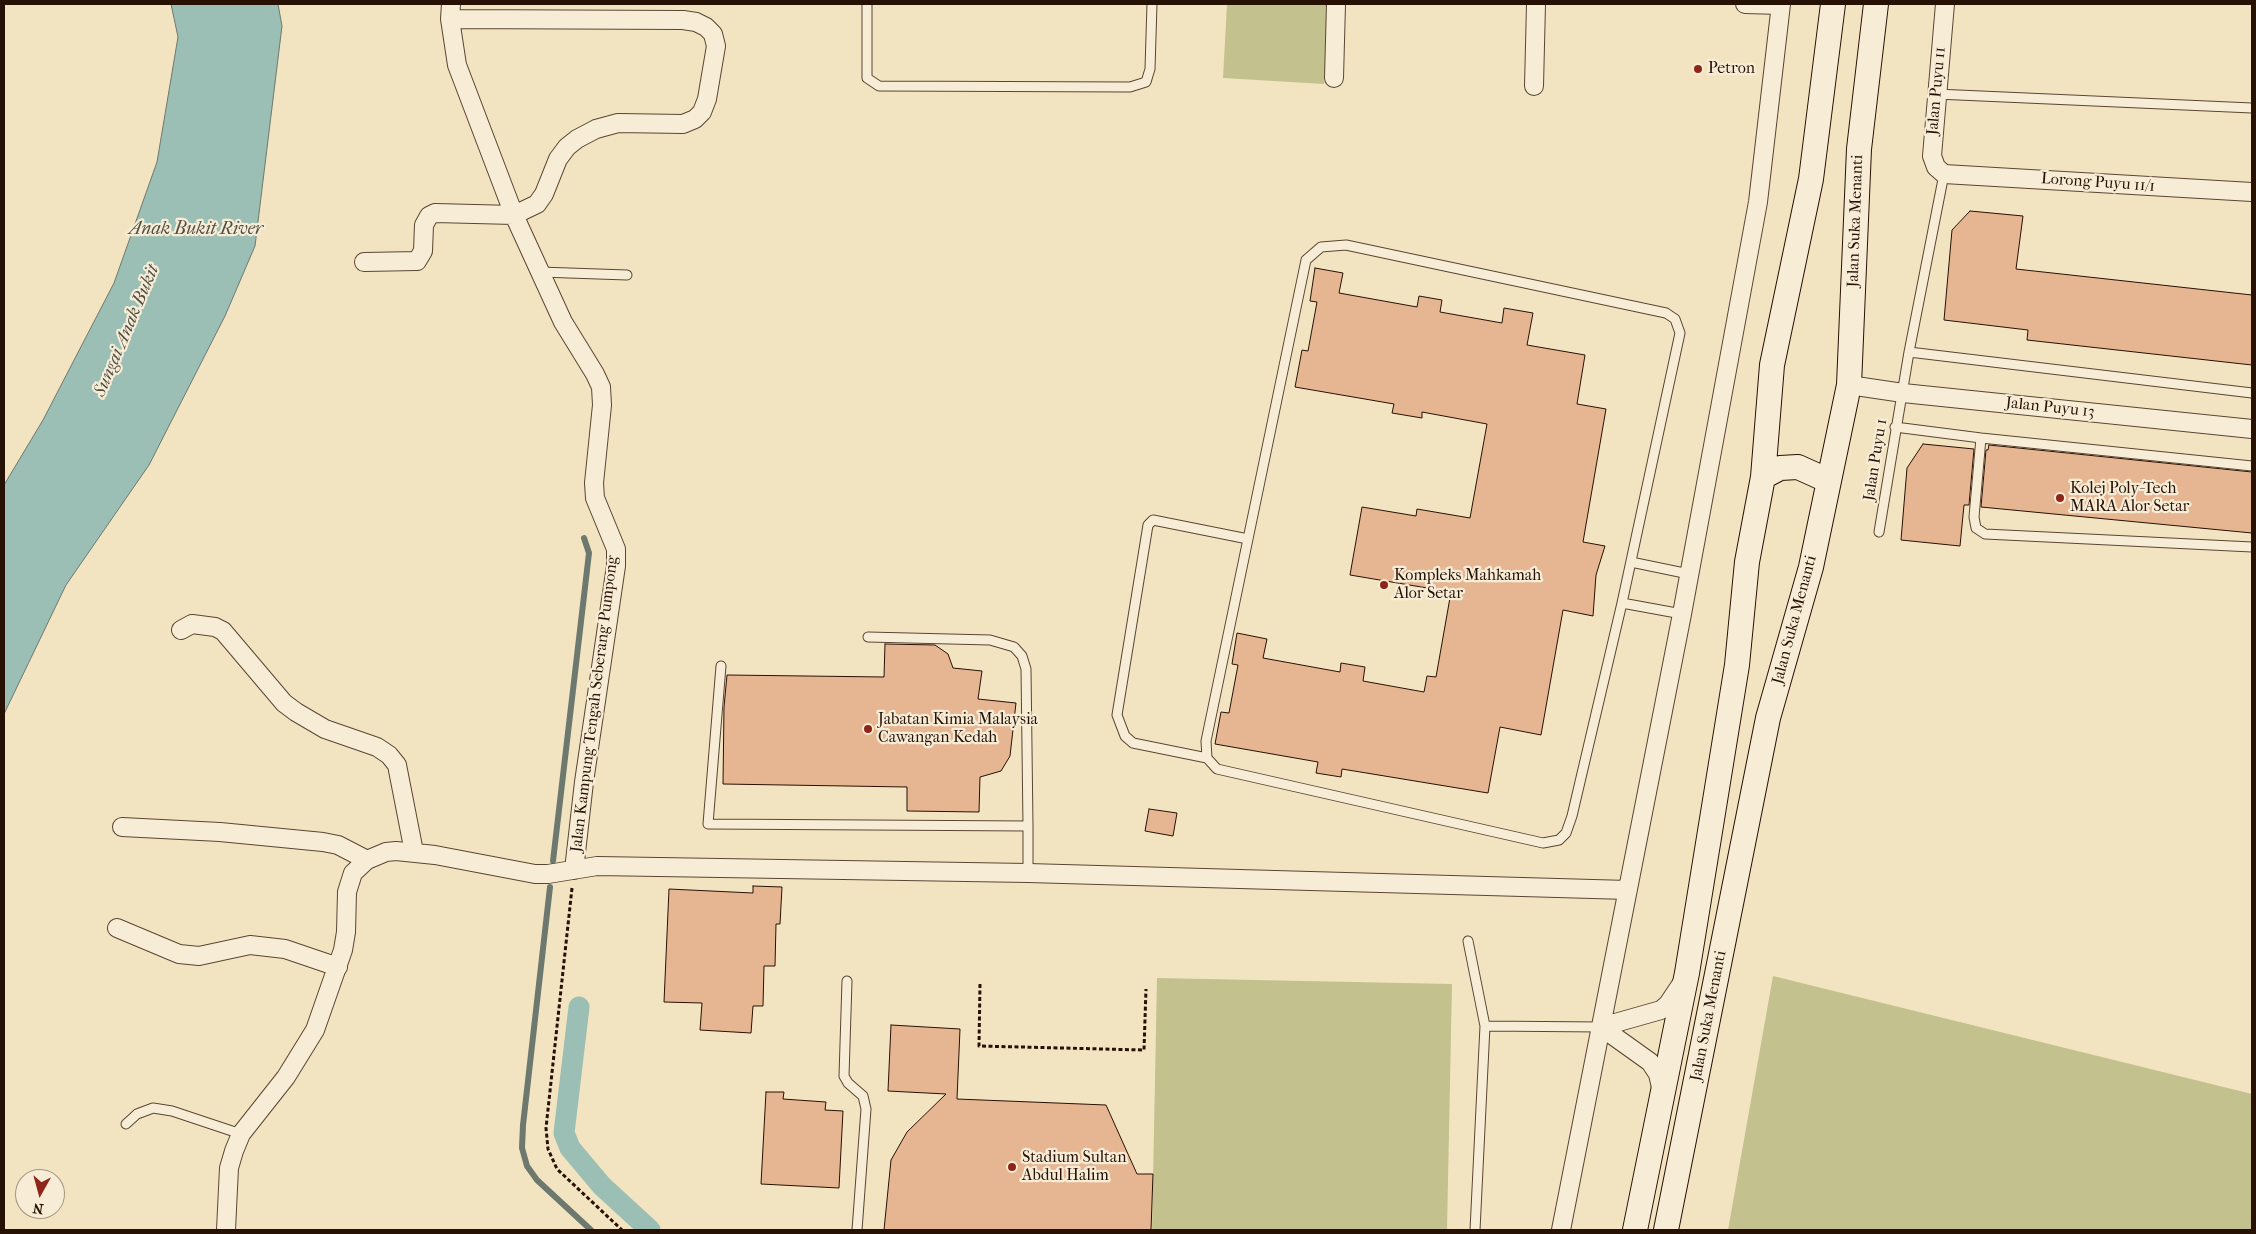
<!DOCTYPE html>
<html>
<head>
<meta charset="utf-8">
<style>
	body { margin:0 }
	#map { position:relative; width:2256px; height:1234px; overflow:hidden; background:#f3e4c1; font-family:"IM FELL French Canon",serif }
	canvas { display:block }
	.frame { position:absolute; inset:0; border:5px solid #271004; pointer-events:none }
	.north { position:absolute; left:15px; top:1169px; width:50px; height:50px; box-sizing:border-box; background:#f7edd7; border:1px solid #a49583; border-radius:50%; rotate:187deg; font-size:14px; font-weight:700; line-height:20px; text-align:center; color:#271004 }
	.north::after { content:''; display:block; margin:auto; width:18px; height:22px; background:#8f2418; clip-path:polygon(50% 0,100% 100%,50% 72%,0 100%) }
</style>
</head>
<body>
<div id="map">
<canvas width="2256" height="1234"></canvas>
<div class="frame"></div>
<div class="north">N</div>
</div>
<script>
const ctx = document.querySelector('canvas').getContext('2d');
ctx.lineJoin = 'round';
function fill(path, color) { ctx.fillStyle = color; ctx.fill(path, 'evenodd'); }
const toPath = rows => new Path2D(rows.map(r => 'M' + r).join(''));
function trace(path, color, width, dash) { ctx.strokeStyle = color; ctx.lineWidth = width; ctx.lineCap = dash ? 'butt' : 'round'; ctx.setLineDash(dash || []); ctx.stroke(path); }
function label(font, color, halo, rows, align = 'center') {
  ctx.font = font + ' "IM FELL French Canon",serif'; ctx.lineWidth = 4.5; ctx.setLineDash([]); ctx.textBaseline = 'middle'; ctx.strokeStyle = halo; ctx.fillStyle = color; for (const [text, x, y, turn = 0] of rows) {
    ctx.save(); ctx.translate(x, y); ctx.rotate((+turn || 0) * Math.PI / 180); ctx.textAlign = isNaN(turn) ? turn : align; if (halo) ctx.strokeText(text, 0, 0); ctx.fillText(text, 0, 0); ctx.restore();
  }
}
fill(toPath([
	[1227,4,1329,4,1324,84,1223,78],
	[1773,976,2252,1094,2252,1230,1728,1230],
	[1157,978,1452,984,1447,1230,1152,1230]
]), '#c3c18d');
const water = toPath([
	[171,4,278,4,282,26,255,246,225,316,149,465,66,585,4,714,4,485,43,420,114,283,157,162,178,37,171,4]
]);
fill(water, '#9bbeb5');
trace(water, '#6d786e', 1);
trace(toPath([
	[553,861,589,553,584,538],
	[550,887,523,1125,522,1148,527,1166,537,1180,591,1230]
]), '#6d786e', 6);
trace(toPath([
	[579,1007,564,1133,570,1148,602,1186,650,1230]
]), '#9bbeb5', 21);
const building = toPath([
	[1970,211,2023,216,2016,269,2252,295,2252,365,2027,340,2028,330,1944,320,1952,230,1970,211],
	[1315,268,1343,273,1339,293,1417,307,1419,296,1442,300,1440,312,1502,323,1504,308,1533,313,1527,345,1585,355,1577,404,1606,409,1583,542,1605,546,1596,575,1593,616,1563,610,1541,735,1500,727,1488,793,1342,769,1341,777,1316,773,1318,762,1215,744,1221,712,1229,713,1238,665,1232,664,1237,633,1267,639,1263,658,1340,672,1341,663,1365,667,1363,681,1424,692,1427,676,1436,677,1451,592,1350,575,1362,507,1416,516,1417,509,1470,518,1487,424,1422,412,1422,418,1392,413,1394,404,1295,387,1302,350,1308,351,1317,302,1310,301,1315,268],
	[1923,444,1974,449,1969,505,1964,505,1960,546,1901,540,1907,468,1923,444],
	[1989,445,2252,472,2252,533,1981,507,1986,450,1988,450,1989,445],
	[885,644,935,645,948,654,953,668,982,671,978,699,1016,703,1010,756,1001,771,980,777,979,812,907,811,907,787,723,784,724,707,727,675,884,677,885,644],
	[1149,809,1177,813,1173,836,1145,831,1149,809],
	[753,886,782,887,780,924,776,924,775,966,764,966,763,1006,753,1006,751,1033,700,1030,702,1003,664,1002,669,889,753,893,753,886],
	[891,1025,960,1029,957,1099,1106,1105,1137,1174,1153,1174,1151,1230,884,1230,891,1160,907,1132,946,1094,888,1091,891,1025],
	[766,1092,784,1092,783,1099,826,1102,825,1110,843,1111,839,1188,761,1184,766,1092]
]);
fill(building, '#e6b592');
trace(building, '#271004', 1);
const lane = toPath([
	[867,4,867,78,879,86,1130,87,1146,82,1150,69,1152,4],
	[1936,94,2252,108],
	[1346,245,1666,313,1675,319,1680,333,1622,603,1572,816,1566,833,1559,840,1543,843,1217,769,1207,758,1206,741,1306,260,1321,247,1346,245],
	[540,272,627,275],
	[1909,352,1944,174],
	[1895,427,1981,438,2252,466],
	[1981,438,1974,517,1976,528,1985,534,2252,547],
	[1879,532,1909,352,2252,393],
	[1631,562,1689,574],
	[1622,603,1682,614],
	[721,666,708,824,1028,826,1026,669,1022,656,1014,647,990,640,868,637],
	[1207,758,1133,743,1125,736,1117,715,1148,525,1153,520,1248,539],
	[1028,826,1028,873],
	[1468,941,1485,1026,1475,1230],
	[847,981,844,1076,848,1083,863,1096,866,1109,857,1230],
	[1485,1026,1601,1027],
	[126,1124,137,1114,153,1108,172,1111,241,1134]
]);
const street = toPath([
	[451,4,450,19,457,65,514,215,563,322,595,374,601,387,602,405,594,483,595,498,616,549,616,566,584,782,574,870],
	[1745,4,1781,5],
	[1945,4,1932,156,1936,167,1944,174,2252,192],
	[1334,78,1336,4],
	[1534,86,1536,4],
	[364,262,417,261,423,251,424,225,429,216,435,213,514,215,537,204,544,194,558,159,567,147,577,139,596,129,618,123,683,124,695,119,702,112,707,99,716,46,713,34,706,27,696,22,683,20,450,19],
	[1849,385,1903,393,2252,429],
	[181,630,192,624,215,627,223,631,284,703,296,712,325,729,377,747,389,755,397,765,414,852],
	[122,827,220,832,323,842,338,845,367,860],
	[117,928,179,954,199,956,250,945,285,949,338,967],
	[1601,1027,1661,1010,1668,1004,1682,983],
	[1601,1027,1650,1062,1658,1074,1662,1092],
	[226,1230,229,1168,234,1151,241,1134,286,1077,315,1030,343,950,346,932,347,892,353,873,367,860,386,852,396,851,435,855,535,874,548,874,597,866,1028,873,1628,890],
	[1561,1230,1682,614,1758,202,1781,4]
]);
const secondary = toPath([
	[1763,477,1780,468,1798,467,1829,481],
	[1635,1230,1687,973,1737,665,1747,562,1763,477,1772,365,1811,179,1833,4],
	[1666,1230,1768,718,1811,567,1849,385,1859,149,1876,4]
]);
trace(lane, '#5a4533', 11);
trace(street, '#5a4533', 20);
trace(secondary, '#271004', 26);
trace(toPath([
	[572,888,546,1128,548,1149,557,1169,622,1230],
	[980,984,979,1046,1144,1050,1146,989]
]), '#271004', 3, [4, 2.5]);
trace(lane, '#f7edd7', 9);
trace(street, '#f7edd7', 18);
trace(secondary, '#f7edd7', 24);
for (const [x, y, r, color] of [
	[1698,69,5,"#8f2418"],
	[2060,498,5,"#8f2418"],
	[1384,585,5,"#8f2418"],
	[868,729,5,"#8f2418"],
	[1012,1167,5,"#8f2418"]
]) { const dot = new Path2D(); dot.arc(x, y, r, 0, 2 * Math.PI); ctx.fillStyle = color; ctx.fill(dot); trace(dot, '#f7edd7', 2); }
label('16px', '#271004', '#f7edd7', [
	["Petron",1708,69],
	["Kolej Poly-Tech",2070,489],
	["MARA Alor Setar",2070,507],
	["Kompleks Mahkamah",1394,576],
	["Alor Setar",1394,594],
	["Jabatan Kimia Malaysia",878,720],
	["Cawangan Kedah",878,738],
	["Stadium Sultan",1022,1158],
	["Abdul Halim",1022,1176]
], 'left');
label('16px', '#271004', '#f7edd7', [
	["Jalan Puyu 11",1937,91,-85],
	["Lorong Puyu 11/1",2098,183,4],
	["Jalan Suka Menanti",1856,221,-88],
	["Jalan Puyu 13",2050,408,6],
	["Jalan Puyu 1",1876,460,-81],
	["Jalan Suka Menanti",1795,620,-75],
	["Jalan Kampung Tengah Seberang Pumpong",595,704,-83],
	["Jalan Suka Menanti",1709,1016,-79]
]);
label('italic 18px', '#504d42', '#f7edd7', [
	["Anak Bukit River",196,230],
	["Sungai Anak Bukit",127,331,-67]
]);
</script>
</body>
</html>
